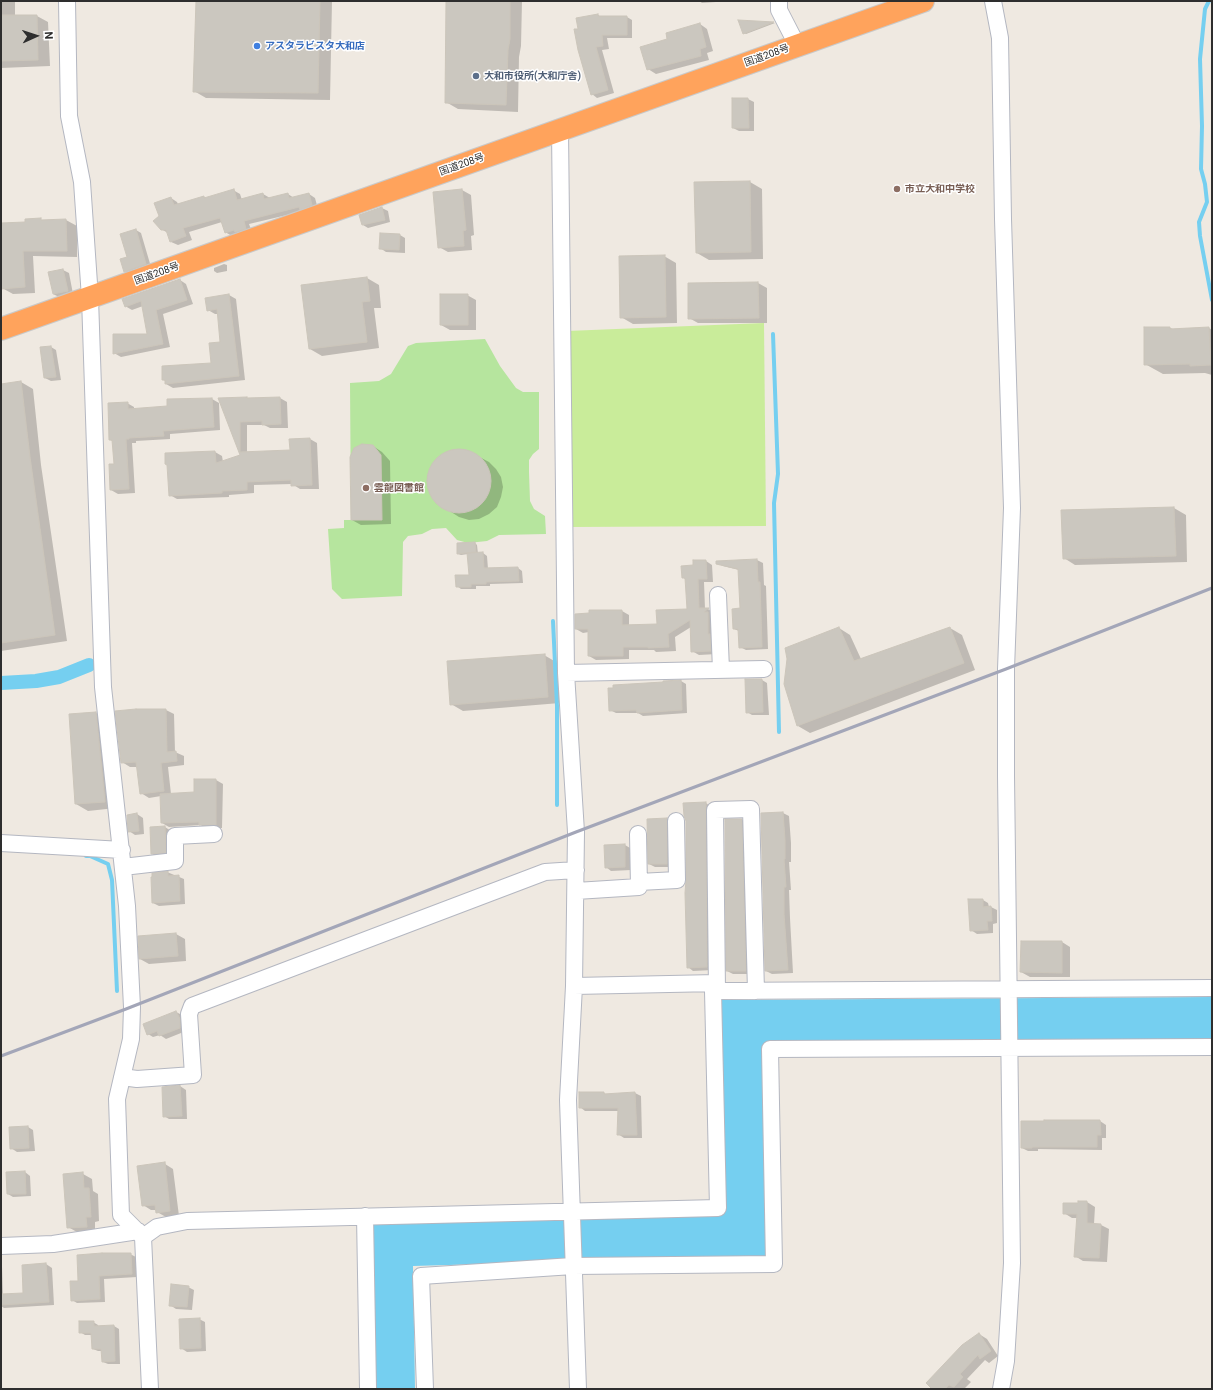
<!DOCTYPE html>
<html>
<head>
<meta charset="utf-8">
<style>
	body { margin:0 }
	#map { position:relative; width:1213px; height:1390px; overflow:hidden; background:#efe9e1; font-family:Roboto,sans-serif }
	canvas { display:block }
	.frame { position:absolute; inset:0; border:2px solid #2e2e2e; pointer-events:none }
	.north { position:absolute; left:16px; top:16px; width:40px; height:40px; -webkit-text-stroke:3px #fff; paint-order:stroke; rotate:87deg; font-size:11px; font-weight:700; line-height:16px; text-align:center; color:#2e2e2e }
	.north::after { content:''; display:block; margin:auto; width:14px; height:18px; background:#2e2e2e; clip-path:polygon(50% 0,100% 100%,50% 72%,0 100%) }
</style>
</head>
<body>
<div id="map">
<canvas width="1213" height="1390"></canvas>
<div class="frame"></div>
<div class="north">N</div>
</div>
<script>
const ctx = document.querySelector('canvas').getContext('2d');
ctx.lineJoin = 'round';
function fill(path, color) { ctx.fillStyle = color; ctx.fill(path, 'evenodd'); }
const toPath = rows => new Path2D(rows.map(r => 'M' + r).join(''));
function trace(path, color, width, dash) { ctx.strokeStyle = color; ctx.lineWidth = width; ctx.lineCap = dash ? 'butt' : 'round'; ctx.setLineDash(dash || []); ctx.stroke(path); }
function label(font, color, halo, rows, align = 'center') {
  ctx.font = font + ' Roboto,"Noto Sans JP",sans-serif'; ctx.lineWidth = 3; ctx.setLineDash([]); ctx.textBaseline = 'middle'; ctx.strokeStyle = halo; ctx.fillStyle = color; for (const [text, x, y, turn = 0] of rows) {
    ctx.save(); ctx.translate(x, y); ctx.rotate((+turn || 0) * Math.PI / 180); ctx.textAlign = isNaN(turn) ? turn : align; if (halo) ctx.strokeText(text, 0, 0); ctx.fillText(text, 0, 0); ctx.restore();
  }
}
fill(toPath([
	[485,339,500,366,516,388,523,392,539,392,539,449,533,454,529,460,529,472,530,501,534,509,545,516,546,534,499,535,487,541,468,543,457,540,446,528,432,529,422,534,408,536,403,542,402,596,342,599,332,589,328,529,344,528,344,520,351,520,350,383,379,381,391,374,408,346,416,343]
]), '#b6e59e');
fill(toPath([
	[764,323,766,526,571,527,567,331]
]), '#c9ec9a');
fill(toPath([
	[1212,997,1212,1040,763,1044,767,1256,413,1266,415,1389,375,1389,372,1222,721,1215,719,1000]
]), '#75cff0');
fill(toPath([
	[1,1,15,1,15,16,37,16,48,22,50,66,1,68],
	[197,1,332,1,330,100,206,98,194,91],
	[447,1,522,1,521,46,519,57,518,112,458,109,446,102],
	[699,1,716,1,716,2,702,3],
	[598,15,601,17,627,17,632,20,632,38,607,38,609,49,602,50,614,93,597,98,592,94,579,29],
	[740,21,774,23,775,23,746,34,744,33],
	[700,24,707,29,713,51,707,53,709,60,656,74,648,69,669,40],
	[733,99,748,99,754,102,754,131,739,131,733,128],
	[750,182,762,189,763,259,709,260,697,253],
	[233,190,240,194,242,200,263,194,270,198,288,194,294,198,309,194,315,198,318,209,304,211,249,224,252,232,232,236,225,232,222,222,189,232,192,240,178,245,171,242,168,233,161,229,161,217,171,198,177,202,178,204,204,197,207,199],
	[462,190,471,195,474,235,471,236,472,250,448,252,439,247,434,193],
	[382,208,388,211,390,222,368,228,363,225],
	[26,220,66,220,77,226,77,257,33,256,35,293,13,294,2,288,1,276,1,224,26,223],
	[136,230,141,233,151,267,130,275,125,271],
	[400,235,405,238,405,253,386,252,380,248],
	[664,256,676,263,677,323,633,324,621,317],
	[224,264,227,265,227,271,217,273,214,271,214,268],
	[63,270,69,273,73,294,59,297,53,294],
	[367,278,379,285,381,308,374,308,379,348,322,356,310,349],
	[180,280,186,284,193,304,163,314,170,347,121,357,114,353,148,335,143,306,132,310,125,306],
	[758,283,767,288,767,323,698,323,689,318],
	[229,295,236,299,245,380,173,388,166,384,166,381,163,380,212,364,221,343,219,314,215,314,208,310],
	[467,295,476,300,476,330,450,330,441,325],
	[1170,328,1173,329,1209,328,1212,330,1212,375,1205,373,1163,374,1145,364],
	[51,347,56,350,61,380,51,381,45,378],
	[21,382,33,389,41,465,67,641,1,651,1,385],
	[280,398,287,402,288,428,270,428,264,425,247,425,247,453,291,451,310,439,317,443,319,489,300,489,292,484,254,485,254,493,229,495,229,497,177,499,170,495,215,452,222,456,223,462,241,455,219,399],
	[212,399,219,403,220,430,170,434,170,439,136,441,136,443,132,443,135,493,118,494,111,490,115,465,113,441,110,440,127,403,134,407,134,409,168,407,168,400],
	[373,446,382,452,390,461,391,524,361,525,352,520],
	[458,450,468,451,489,462,496,469,501,477,503,487,501,497,497,507,489,514,479,519,469,520,459,517,437,503,431,495,428,484,429,474,433,464,440,456,449,452],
	[1174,508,1186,515,1187,562,1075,565,1064,558,1062,511],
	[475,543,477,545,478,554,483,553,487,556,488,569,518,568,522,571,523,583,490,584,490,586,476,586,476,589,461,589,457,586,470,576,468,554,461,555,458,554],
	[757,560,763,563,764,585,766,586,768,649,746,650,740,647,739,631,734,629,741,609,739,570,723,566,717,563,717,562],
	[706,561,712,565,713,582,704,582,705,609,708,609,714,613,717,654,699,655,692,651,691,627,675,637,676,651,656,652,654,650,629,650,629,659,596,660,589,656,589,632,583,633,576,629,590,614,590,611,622,611,629,615,629,626,658,625,688,610,686,580,683,577,694,566],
	[839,628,850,635,861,659,950,628,962,635,975,670,810,733,798,726,785,684],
	[544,655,556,662,560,703,463,711,451,704],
	[762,680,767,683,769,715,752,715,747,712],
	[681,681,686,684,687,713,643,716,638,713,616,713,610,710],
	[166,710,174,714,175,752,184,756,184,765,168,767,171,794,195,793,195,780,216,780,223,784,222,828,206,829,201,825,169,827,162,823,161,796,149,798,141,793,138,767,130,767,122,762],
	[96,713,108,720,116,808,88,811,76,804],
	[706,803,711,807,713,970,693,971,688,967,688,880],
	[783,813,789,816,791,843,791,862,789,862,791,890,789,890,790,918,793,973,772,974,766,971,762,814],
	[137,814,143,818,144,834,135,835,129,831,128,815],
	[667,819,672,823,673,867,655,867,649,864],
	[742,820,747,823,751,974,733,974,727,971],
	[165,827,171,831,171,855,158,857,152,854],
	[625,845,630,848,631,870,611,871,606,867],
	[167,872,184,879,185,904,159,906,153,903],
	[983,900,988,903,989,907,991,907,997,910,997,923,993,924,993,933,977,934,971,930],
	[176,934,185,939,186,961,149,964,140,959],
	[1062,942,1070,947,1070,977,1030,977,1021,972],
	[176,1012,182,1015,186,1031,166,1039,160,1035,153,1037,148,1034],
	[180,1086,186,1090,187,1119,169,1119,164,1116],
	[604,1093,607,1095,635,1093,641,1096,642,1138,624,1138,618,1134,619,1111,585,1111,580,1107],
	[1045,1121,1100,1121,1106,1125,1106,1138,1102,1138,1102,1150,1038,1149,1038,1151,1028,1151,1022,1148],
	[28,1127,33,1130,35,1151,17,1152,11,1148],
	[165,1164,173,1169,179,1216,166,1217,157,1212,157,1210,151,1210,143,1205],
	[25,1172,30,1176,31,1196,13,1197,8,1194],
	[83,1174,92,1179,93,1191,98,1194,99,1221,95,1222,95,1231,77,1232,68,1227,64,1175],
	[1087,1202,1095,1207,1094,1224,1101,1225,1109,1229,1107,1262,1083,1261,1075,1256,1078,1218,1072,1218,1064,1213,1079,1204],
	[130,1254,136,1257,137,1277,104,1279,105,1302,77,1303,72,1300,79,1282],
	[46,1264,52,1268,54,1305,4,1308,1,1306,1,1266,2,1266,3,1295,24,1294,23,1266],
	[188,1287,194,1290,192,1310,176,1309,170,1305],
	[199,1319,205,1322,206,1351,187,1352,181,1348],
	[93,1322,98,1325,98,1327,114,1326,119,1329,120,1364,108,1364,103,1362,103,1351,98,1351,93,1349,92,1335,85,1335,80,1332],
	[979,1334,987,1339,998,1356,989,1363,985,1360,967,1379,971,1382,964,1389,933,1389]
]), '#0003');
trace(toPath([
	[1209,1,1205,9,1200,59,1202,126,1201,169,1205,184,1207,202,1199,222,1200,236,1212,300],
	[773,334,778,474,774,503,779,732],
	[553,621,557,706,557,805],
	[86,856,90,856,108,864,112,880,117,991]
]), '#75cff0', 4);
trace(toPath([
	[1,683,36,681,59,677,89,665]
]), '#75cff0', 14);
const building = toPath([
	[196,1,320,1,318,93,193,92,196,1],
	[446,1,510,1,510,39,508,50,506,105,445,103,446,1],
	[598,14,598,16,627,16,627,35,602,35,603,46,596,47,608,90,591,95,578,50,574,29,578,29,576,18,598,14],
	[1,15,37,15,38,60,1,61,1,15],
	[738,20,774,22,743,34,738,20],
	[700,23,706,47,700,49,701,56,647,70,640,47,667,39,666,33,700,23],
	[732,98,748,98,749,128,732,128,732,98],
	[750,181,751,252,696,253,694,182,750,181],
	[234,189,237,200,263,193,264,199,288,193,289,198,309,193,312,205,300,210,299,207,244,221,246,229,235,232,234,230,225,233,220,218,183,228,186,236,170,242,166,230,161,230,153,221,159,216,154,203,171,197,174,205,204,196,204,198,234,189],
	[462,189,466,230,463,231,464,246,438,248,433,192,462,189],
	[382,207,385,220,362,225,359,215,382,207],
	[41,218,41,220,66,219,67,251,23,251,25,287,1,289,1,223,25,222,25,219,41,218],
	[136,229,146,264,124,272,120,259,127,257,120,234,136,229],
	[380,233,400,234,399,250,379,249,380,233],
	[665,255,666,317,620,318,619,256,665,255],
	[63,269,68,291,53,294,48,272,63,269],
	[367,277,370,301,362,302,367,342,309,349,301,285,367,277],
	[180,279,187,300,156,310,163,344,113,354,113,334,147,334,141,301,125,307,122,299,180,279],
	[758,282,759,318,688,319,688,283,758,282],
	[229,294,239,376,165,384,165,380,162,380,162,366,211,363,209,343,220,342,217,309,207,311,205,298,229,294],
	[440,294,468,294,468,325,440,325,440,294],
	[1144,327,1170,327,1170,329,1209,327,1211,365,1190,366,1190,364,1144,365,1144,327],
	[51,346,56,377,44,378,40,347,51,346],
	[21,381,30,457,55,635,1,643,1,384,21,381],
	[247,397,247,398,280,397,281,424,262,425,262,421,240,422,240,452,290,450,289,439,310,438,312,485,291,486,291,480,247,482,247,490,222,491,222,493,169,496,167,465,165,464,165,453,215,451,216,463,240,455,218,398,247,397],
	[212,398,214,427,163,431,164,436,129,438,129,439,126,439,129,489,110,490,109,464,114,464,112,440,109,440,108,403,128,402,128,409,167,406,167,399,212,398],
	[362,444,373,445,381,455,382,520,351,520,350,457,354,448,362,444],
	'427 481a32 32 0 1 1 64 0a32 32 0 1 1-64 0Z',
	[1174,507,1176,556,1063,559,1061,510,1174,507],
	[475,542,476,552,457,554,457,543,475,542],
	[483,552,484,568,518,567,519,581,486,582,486,584,471,584,471,587,456,587,455,575,469,575,467,553,483,552],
	[757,559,758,582,760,582,762,647,739,648,738,629,733,629,732,609,740,608,738,569,716,564,716,561,757,559],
	[693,560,706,560,707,579,698,579,699,608,709,608,704,612,708,612,708,634,710,634,711,651,691,652,690,620,668,634,669,647,648,648,648,647,623,647,623,656,588,656,588,629,575,629,575,614,589,613,589,610,622,610,622,625,657,624,656,610,687,609,685,578,682,578,681,566,693,565,693,560],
	[839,627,854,661,950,627,964,663,797,726,784,684,787,659,785,648,839,627],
	[545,654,548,697,450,705,447,661,545,654],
	[745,679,762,679,763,712,746,713,745,679],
	[681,680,682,710,637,713,636,710,609,711,608,688,613,688,613,685,663,682,663,681,681,680],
	[136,709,166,709,167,752,176,751,177,761,161,763,164,791,140,794,136,762,121,763,115,711,136,709],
	[96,712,105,802,75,804,69,714,96,712],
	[194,779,216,779,216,825,199,825,199,822,161,823,160,794,194,792,194,779],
	[706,802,707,967,687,968,685,893,686,880,686,821,684,816,683,803,706,802],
	[783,812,785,840,785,859,784,859,786,887,784,887,784,914,788,970,765,971,761,813,783,812],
	[137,813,139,831,128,832,127,815,137,813],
	[667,818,667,864,648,864,647,819,667,818],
	[725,819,742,819,746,971,726,971,725,819],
	[165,826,166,853,151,854,150,827,165,826],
	[625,844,625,867,605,868,604,845,625,844],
	[168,871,168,876,179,875,180,901,152,903,151,877,152,877,152,873,168,871],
	[968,899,983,899,983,907,991,906,992,921,987,921,988,930,970,931,968,899],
	[176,933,178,956,139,959,138,936,176,933],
	[1021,941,1062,941,1062,973,1020,972,1021,941],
	[176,1011,180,1019,180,1028,159,1036,157,1031,147,1035,143,1024,176,1011],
	[180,1085,182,1116,163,1117,162,1087,180,1085],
	[579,1092,604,1092,604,1094,635,1092,637,1135,617,1135,618,1108,579,1108,579,1092],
	[1044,1120,1100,1120,1101,1135,1097,1135,1097,1147,1032,1147,1032,1148,1021,1148,1021,1121,1044,1121,1044,1120],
	[28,1126,29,1148,10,1149,9,1127,28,1126],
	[165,1162,170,1211,156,1213,155,1205,142,1206,137,1166,165,1162],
	[25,1171,26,1194,7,1194,6,1172,25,1171],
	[83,1172,84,1188,89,1188,91,1217,86,1217,87,1227,67,1228,63,1174,83,1172],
	[1078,1201,1087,1201,1087,1223,1101,1224,1099,1258,1074,1257,1077,1214,1063,1214,1063,1203,1078,1203,1078,1201],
	[102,1253,131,1253,132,1274,99,1276,100,1299,71,1301,70,1281,78,1281,77,1255,102,1253],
	[46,1263,49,1302,1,1305,1,1294,23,1293,22,1265,46,1263],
	[171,1284,189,1286,187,1307,169,1306,171,1284],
	[200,1318,201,1348,180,1349,179,1319,200,1318],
	[79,1321,94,1321,94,1326,114,1325,115,1361,102,1362,101,1349,92,1349,91,1333,79,1333,79,1321],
	[979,1333,991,1351,980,1359,978,1355,960,1374,963,1377,954,1387,949,1385,945,1389,932,1389,926,1383,962,1345,979,1333]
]);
fill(building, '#cbc7bf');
trace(building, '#cbc5ba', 1);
const minor = toPath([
	[67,1,69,116,82,182,90,298,103,687,127,906,132,1007,131,1039,117,1099,121,1215,143,1237,150,1389],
	[779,1,779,10,797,45],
	[993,1,1000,38,1003,219,1012,508,1006,669,1006,776,1012,1263,1006,1361,1001,1389],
	[560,130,566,673,576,832,574,986,568,1100,578,1389],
	[718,595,721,670],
	[566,673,764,669],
	[1,843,122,850],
	[123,867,175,861,175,836,214,834],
	[639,882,677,880,676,821],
	[576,891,639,887,638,834],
	[574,986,717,983],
	[717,991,715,810,751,809,756,991],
	[122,1077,137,1079,193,1075,189,1014,192,1006,545,872,576,870],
	[365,1216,368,1389],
	[143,1237,157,1227,187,1221,718,1208,713,991,1212,988],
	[1,1246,53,1244,138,1231],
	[425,1389,421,1276,573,1266,774,1264,770,1049,1212,1047]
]);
const highway = toPath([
	[1,329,923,1]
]);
trace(minor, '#b4b7c1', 18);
trace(highway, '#c9c9c9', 24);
trace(minor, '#fff', 16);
trace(highway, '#ffa35c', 22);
trace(toPath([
	[1,1056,126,1009,576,832,1006,669,1212,588]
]), '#a3a6b8', 3);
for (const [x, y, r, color] of [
	[257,46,4,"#3f7fe0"],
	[476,76,4,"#5c6f8a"],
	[897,189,4,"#8d6e63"],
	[366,488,4,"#8d6e63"]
]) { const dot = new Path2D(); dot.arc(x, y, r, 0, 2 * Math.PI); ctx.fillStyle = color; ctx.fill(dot); trace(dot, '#fff', 1.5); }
label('bold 10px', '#366cbe', '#fff', [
	["アスタラビスタ大和店",265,46]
], 'left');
label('10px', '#2e2e2e', '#fff', [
	["国道208号",767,56,-20],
	["国道208号",462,165,-20],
	["国道208号",157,274,-20]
]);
label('bold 10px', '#4e5e75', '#fff', [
	["大和市役所(大和庁舎)",484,76]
], 'left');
label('bold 10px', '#785e54', '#fff', [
	["市立大和中学校",905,189],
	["雲龍図書館",374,488]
], 'left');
</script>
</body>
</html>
